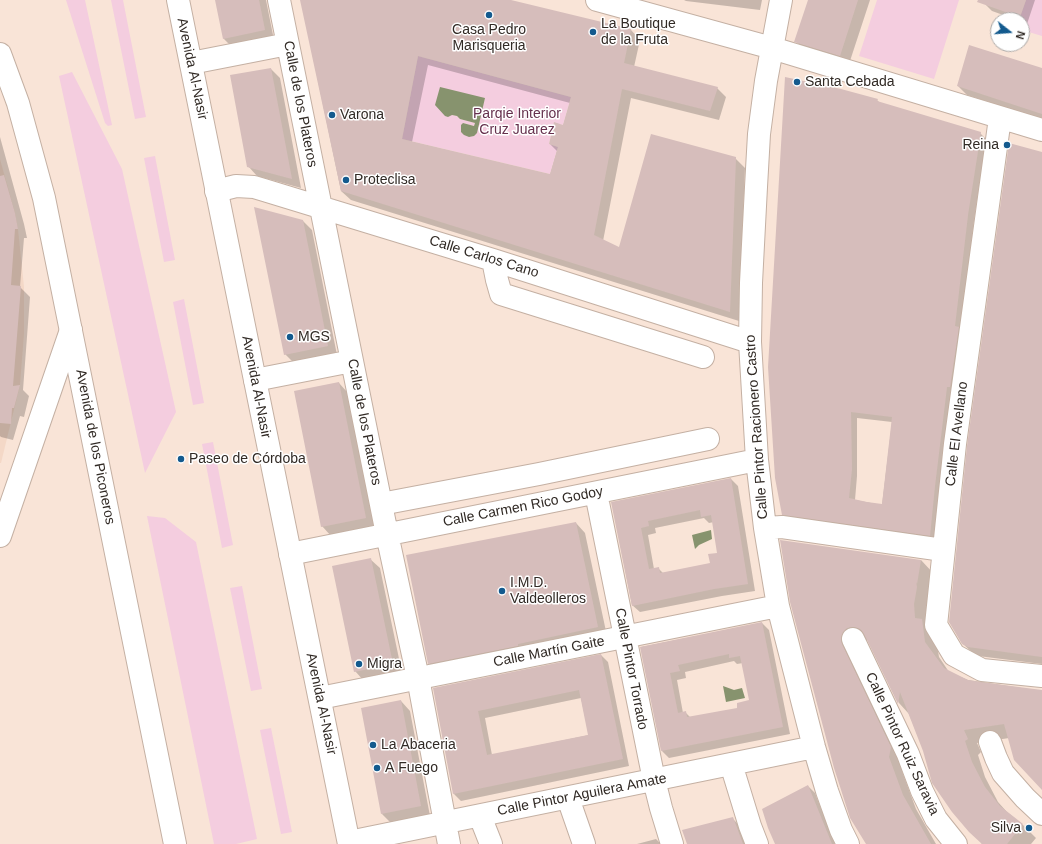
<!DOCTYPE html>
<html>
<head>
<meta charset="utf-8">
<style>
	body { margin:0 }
	#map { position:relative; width:1042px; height:844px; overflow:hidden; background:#f9e4d7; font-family:Arial,sans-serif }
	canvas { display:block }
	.north { position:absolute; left:990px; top:12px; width:40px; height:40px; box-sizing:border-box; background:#fff; border:1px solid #adaaa8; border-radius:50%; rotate:107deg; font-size:11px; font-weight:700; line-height:16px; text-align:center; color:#312a25 }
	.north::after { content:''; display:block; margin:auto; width:14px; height:18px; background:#135a8e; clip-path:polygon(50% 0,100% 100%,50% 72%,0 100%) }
</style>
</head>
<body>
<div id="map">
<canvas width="1042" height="844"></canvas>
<div class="north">N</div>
</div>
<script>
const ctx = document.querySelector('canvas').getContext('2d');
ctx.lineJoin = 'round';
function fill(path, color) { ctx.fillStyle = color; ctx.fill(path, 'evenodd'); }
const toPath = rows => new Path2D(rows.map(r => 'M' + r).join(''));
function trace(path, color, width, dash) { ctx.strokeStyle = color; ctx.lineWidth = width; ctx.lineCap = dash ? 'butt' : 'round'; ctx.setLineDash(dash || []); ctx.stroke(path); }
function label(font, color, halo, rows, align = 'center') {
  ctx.font = font + ' Arial,sans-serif'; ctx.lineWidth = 3; ctx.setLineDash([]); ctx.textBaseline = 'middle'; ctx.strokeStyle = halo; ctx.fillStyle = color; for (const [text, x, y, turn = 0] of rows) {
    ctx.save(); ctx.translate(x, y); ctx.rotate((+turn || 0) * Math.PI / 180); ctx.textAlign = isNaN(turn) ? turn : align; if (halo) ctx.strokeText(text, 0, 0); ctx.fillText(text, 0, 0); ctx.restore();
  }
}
fill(toPath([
	[0,159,15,213,18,229,24,287,24,334,20,385,1,463,0,463]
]), '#f4d8c7');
fill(toPath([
	[66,0,85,0,112,125,108,126,105,123],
	[111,0,123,0,146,117,135,119],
	[877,0,959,0,934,79,859,56],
	[1026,0,1042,0,1042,36,1022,30,1022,20,1019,20],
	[418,56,571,97,563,125,554,123,549,144,558,147,550,174,402,139],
	[485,98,474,136,463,123,474,126,475,123,460,119,457,116,452,115],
	[72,72,122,169,176,412,145,473,59,76],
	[155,156,175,260,164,262,144,158],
	[184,299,204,403,193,405,173,302],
	[213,442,233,545,222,548,202,444],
	[147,516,165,518,196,542,257,839,236,844,214,844],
	[242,586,262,689,251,691,230,588],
	[271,728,292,832,281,834,260,730]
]), '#f4cddf');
fill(toPath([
	[440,87,485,98,477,133,474,136,469,137,464,135,461,132,461,125,463,123,474,126,475,123,460,119,457,116,452,115,448,117,445,116,435,105],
	[711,530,712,539,699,545,695,549,692,535],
	[723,686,734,690,742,688,745,698,726,702]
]), '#87936e');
fill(toPath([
	[216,0,266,0,274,40,233,48,224,39],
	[301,0,507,0,631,30,640,40,634,67,717,88,726,97,719,120,631,98,603,241,620,249,735,158,745,168,739,321,351,200,341,191],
	[428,65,570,103,563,126,550,144,557,151,550,175,412,142],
	[684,0,762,0,760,10,686,1],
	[809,0,870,0,849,64,805,51,796,41],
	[986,0,1035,0,1027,24,1022,22,1022,20,1017,20,992,11,985,4],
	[271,69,280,78,301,188,257,176,248,166],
	[1042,69,1042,119,967,95,958,86],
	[877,100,880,103,980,133,986,139,974,221,935,541,788,520,783,514],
	[857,418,892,422,882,505,855,500,857,476],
	[0,137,24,224,27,238,24,238,20,287,30,297,23,390,29,396,24,417,20,416,13,440,1,437,0,436],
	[1042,153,1042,664,978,656,973,653,963,644],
	[303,221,312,230,337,355,295,364,285,354],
	[339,383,348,393,375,527,331,536,322,526],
	[731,479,738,486,755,591,722,596,640,612,632,605,612,503],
	[704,518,709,523,714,522,719,554,711,564,663,573,658,568,654,569,648,535,656,533,655,528],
	[576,523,585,533,607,636,438,673,429,663],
	[370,559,380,568,402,673,364,681,355,671],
	[921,560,934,574,935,633,939,657,949,672,968,680,1042,691,1042,788,1009,738,977,743,981,752,978,755,985,777,998,802,1007,812,1023,825,1036,838,1031,844,982,844,924,751,909,714,899,703,868,640,861,641,904,761,902,771,916,809,936,844,867,844,791,601],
	[762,623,769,630,790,734,669,758,662,751,641,647],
	[734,661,737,664,743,663,750,701,739,709,691,718,686,713,683,713,677,680,686,678,685,672],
	[601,655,608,662,629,766,461,801,454,794,434,689],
	[581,698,589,735,492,755,485,718],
	[401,701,410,711,430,816,391,823,382,814],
	[808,786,815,793,835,844,776,844],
	[732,818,739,825,747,844,688,844],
	[656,839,661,844,637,844]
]), '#0003');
fill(toPath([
	[215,0,259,0,265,30,223,39],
	[300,0,511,0,631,29,624,63,718,87,710,111,622,89,594,235,619,247,651,134,736,157,730,312,341,191],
	[418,56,571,97,563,125,554,122,549,144,558,147,550,174,402,139],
	[808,0,858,0,840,56,794,42],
	[978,0,1026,0,1020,17,977,2],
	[969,45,1042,68,1042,114,957,86],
	[271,68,292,179,247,167,230,75],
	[785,77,841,89,878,99,877,101,981,132,968,215,955,326,959,327,950,387,947,387,935,486,930,536,782,515,775,478,768,367],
	[851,412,892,417,882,504,867,502,849,498,852,469],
	[1009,143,1042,152,1042,657,968,647,962,644,949,622,967,446],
	[4,175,15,213,18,229,15,229,11,285,21,286,13,386,20,385,14,408,12,408,11,424,0,423,0,176],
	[254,207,303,220,328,346,284,355],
	[339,382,366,518,321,527,294,391],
	[731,478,748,584,714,589,632,606,611,502],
	[700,510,701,517,711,515,717,553,708,554,710,563,660,573,659,567,649,569,641,528,649,526,648,521],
	[576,522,598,627,518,644,518,646,428,664,406,555],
	[780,540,921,560,917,584,916,582,917,587,914,604,915,618,922,619,925,642,944,668,968,680,980,682,1042,690,1042,790,1014,760,1004,724,964,730,968,739,965,741,972,762,985,787,1000,806,1023,824,1007,844,982,844,969,832,952,812,932,783,923,751,900,692,898,704,864,634,860,629,854,627,847,628,843,632,841,638,842,644,891,747,889,757,903,795,931,844,866,844,850,818,834,768,790,602],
	[371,558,393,664,354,672,332,566],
	[762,622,783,727,661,751,640,647],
	[729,654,729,658,740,656,749,700,737,703,737,708,687,717,686,711,678,713,670,673,680,671,678,665],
	[601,654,623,759,453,794,433,688],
	[579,690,588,735,487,755,478,711],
	[401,700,421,806,381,814,361,708],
	[808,785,832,844,775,844,768,828,762,809],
	[733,817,743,844,687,844,682,830]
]), '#d6bdbb');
const minor = toPath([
	[279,0,387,534,418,678,449,844],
	[597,0,772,48,1042,130],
	[781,0,766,81,759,134,756,187,751,283,750,342,757,460,765,528,778,606,814,747,827,791,841,830,848,844],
	[191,63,288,44],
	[1000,118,955,444,936,625,954,655,982,670,1042,676],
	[216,191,236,186,254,187,264,190,493,260,750,342],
	[493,260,497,280,501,294,703,357],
	[255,380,352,361],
	[596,493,654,780,661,808,672,844],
	[381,504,539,474,708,439],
	[765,528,782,527,943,550],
	[0,536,71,330],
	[290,554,757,460],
	[853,639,908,754,922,791,936,819,956,844],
	[320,698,778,606],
	[990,742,996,758,1003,773,1025,798,1042,814],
	[731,764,750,826,757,844],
	[568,798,584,844],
	[480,816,491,844],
	[349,842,814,747]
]);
const major = toPath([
	[178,0,349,844],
	[0,54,18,103,44,198,175,844]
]);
trace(minor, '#c4b0a3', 24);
trace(major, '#c4b0a3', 24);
trace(minor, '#fff', 22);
trace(major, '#fff', 22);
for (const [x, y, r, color] of [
	[489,15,4,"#135a8e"],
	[593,32,4,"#135a8e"],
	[797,82,4,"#135a8e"],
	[332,115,4,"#135a8e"],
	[1007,145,4,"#135a8e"],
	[346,180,4,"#135a8e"],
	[290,337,4,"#135a8e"],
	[181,459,4,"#135a8e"],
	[502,591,4,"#135a8e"],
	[359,664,4,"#135a8e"],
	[373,745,4,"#135a8e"],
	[377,768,4,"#135a8e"],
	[1029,828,4,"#135a8e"]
]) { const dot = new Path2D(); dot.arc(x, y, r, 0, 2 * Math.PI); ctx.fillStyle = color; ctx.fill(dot); trace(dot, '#fff', 1.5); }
label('14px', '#312a25', '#fff', [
	["La Boutique",601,24],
	["de la Fruta",601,40],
	["Casa Pedro",489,30,"center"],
	["Marisqueria",489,46,"center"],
	["Santa Cebada",805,82],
	["Varona",340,115],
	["Reina",999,145,"right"],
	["Proteclisa",354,180],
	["MGS",298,337],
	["Paseo de Córdoba",189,459],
	["I.M.D.",510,583],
	["Valdeolleros",510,599],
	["Migra",367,664],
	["La Abaceria",381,745],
	["A Fuego",385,768],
	["Silva",1021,828,"right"]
], 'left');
label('14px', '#312a25', '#fff', [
	["Avenida Al-Nasir",192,69,78],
	["Calle de los Plateros",300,104,79],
	["Calle Carlos Cano",484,257,17],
	["Avenida Al-Nasir",256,387,79],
	["Calle de los Plateros",364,422,79],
	["Calle Pintor Racionero Castro",757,427,-94],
	["Calle El Avellano",957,434,-83],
	["Avenida de los Piconeros",95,447,79],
	["Calle Carmen Rico Godoy",523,507,-11],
	["Calle Martín Gaite",549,652,-11],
	["Calle Pintor Torrado",631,669,79],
	["Avenida Al-Nasir",321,704,78],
	["Calle Pintor Ruiz Saravia",902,744,65],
	["Calle Pintor Aguilera Amate",582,795,-11]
]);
label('14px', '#65304d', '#fff', [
	["Parqie Interior",517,114],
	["Cruz Juarez",517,130]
]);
</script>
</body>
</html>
